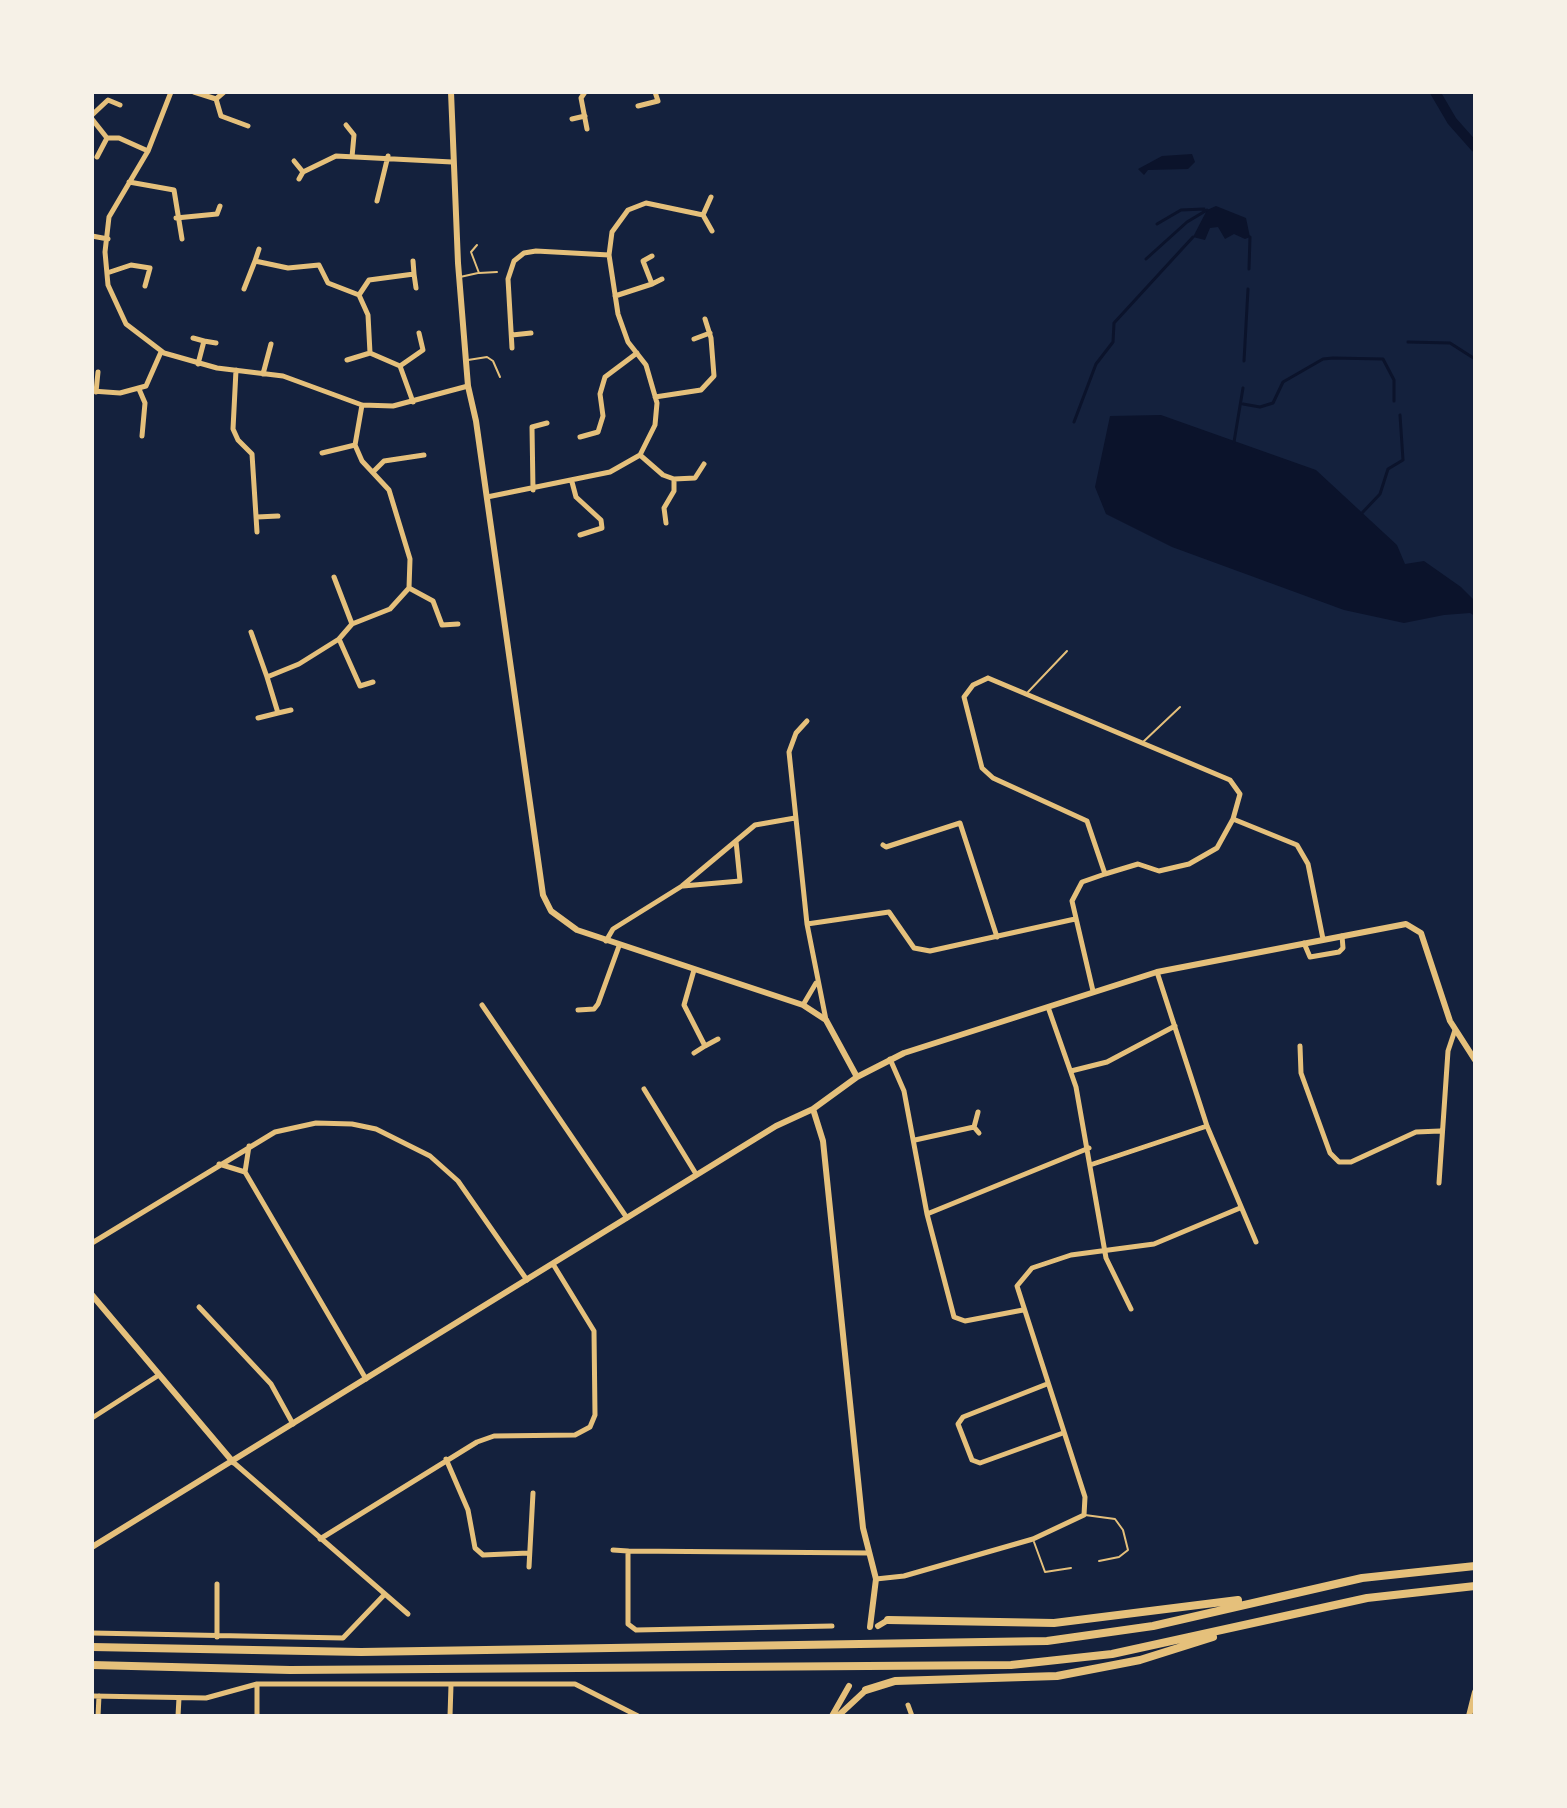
<!DOCTYPE html>
<html>
<head>
<meta charset="utf-8">
<style>
	body { margin:0 }
	#map { position:relative; width:1567px; height:1808px; overflow:hidden; background:#14213d; font-family:Arial,sans-serif }
	canvas { display:block }
	.frame { position:absolute; inset:0; border:94px solid #f6f1e7; pointer-events:none }
</style>
</head>
<body>
<div id="map">
<canvas width="1567" height="1808"></canvas>
<div class="frame"></div>
</div>
<script>
const ctx = document.querySelector('canvas').getContext('2d');
ctx.lineJoin = 'round';
function fill(path, color) { ctx.fillStyle = color; ctx.fill(path, 'evenodd'); }
const toPath = rows => new Path2D(rows.map(r => 'M' + r).join(''));
function trace(path, color, width, dash) { ctx.strokeStyle = color; ctx.lineWidth = width; ctx.lineCap = dash ? 'butt' : 'round'; ctx.setLineDash(dash || []); ctx.stroke(path); }
fill(toPath([
	[1192,154,1195,162,1188,169,1148,170,1144,175,1138,169,1162,156],
	[1216,206,1246,218,1250,237,1245,239,1234,234,1225,239,1218,227,1210,228,1205,240,1193,237,1207,210],
	[1161,415,1316,470,1397,545,1405,564,1424,561,1461,587,1475,601,1475,616,1470,613,1444,615,1404,623,1344,610,1172,547,1106,514,1095,487,1110,416]
]), '#0b132b');
trace(toPath([
	[1157,224,1181,210,1204,209],
	[1146,259,1187,222,1207,210],
	[1249,269,1250,237],
	[1408,342,1450,343,1475,359],
	[1244,361,1248,289],
	[1243,404,1260,407,1273,403,1283,382,1323,359,1333,358,1383,359,1394,380,1394,401],
	[1074,422,1096,364,1113,342,1114,323,1193,237],
	[1234,442,1243,388],
	[1362,513,1380,494,1388,469,1403,460,1400,415]
]), '#0b132b', 3);
trace(toPath([
	[1435,92,1452,121,1475,147]
]), '#0b132b', 10);
trace(toPath([
	[477,245,471,252,479,273,497,272],
	[460,277,478,273],
	[468,360,487,357,493,361,500,377],
	[1028,692,1067,651],
	[1142,743,1180,707],
	[1085,1515,1115,1519,1123,1530,1128,1550,1119,1557,1099,1561],
	[1034,1542,1045,1572,1071,1568]
]), '#e5c07b', 2);
trace(toPath([
	[171,92,148,151,109,217,105,252,108,285,126,324,164,353,217,368,283,376,362,405,393,406,468,386],
	[194,92,216,99,224,92],
	[585,92,581,98,587,129],
	[216,99,221,116,248,126],
	[638,106,658,101,655,92],
	[92,115,108,100,120,105],
	[92,119,107,138,119,138,148,151],
	[572,119,585,116],
	[346,125,354,135,352,157],
	[97,157,107,138],
	[294,161,303,172,336,156,452,162],
	[299,179,303,172],
	[129,182,174,190,182,239],
	[377,201,388,156],
	[703,215,712,231],
	[176,218,217,214,220,206],
	[92,236,108,239],
	[259,249,255,261,288,268,319,265,328,283,359,295,368,315,370,353,400,366,413,402],
	[413,261,414,274],
	[107,273,131,265,150,268,145,286],
	[652,284,662,279],
	[244,289,255,261],
	[359,295,369,280,414,274,416,288],
	[615,296,652,284,643,261,652,256],
	[512,335,531,333],
	[193,338,204,341],
	[694,339,710,333],
	[512,348,508,279,514,261,524,253,536,251,609,255],
	[347,360,370,353],
	[198,364,204,341,216,343],
	[400,366,423,350,419,333],
	[236,370,233,429,238,440,252,454,257,532],
	[263,374,271,344],
	[139,389,145,403,142,436],
	[92,391,120,393,146,386,161,352],
	[96,392,98,372],
	[655,397,701,390,714,376,711,338,705,319],
	[580,437,598,432,603,416,600,394,605,377,637,353],
	[322,453,355,445],
	[640,455,663,475,674,479,695,478,704,464],
	[373,472,384,461,424,455],
	[572,482,576,497,601,520,602,528,580,535],
	[533,490,532,427,547,423],
	[487,497,610,472,640,455,655,425,657,403,646,365,628,342,618,314,609,255,612,232,628,210,646,203,703,215,711,197],
	[257,517,278,516],
	[666,523,664,508,674,491,674,479],
	[334,577,352,624],
	[409,588,433,601,442,625,458,624],
	[251,632,267,677,299,664,339,639,352,624,390,609,409,588,410,559,389,490,362,461,355,445,362,405],
	[339,639,360,686,373,682],
	[267,677,278,713,291,710],
	[988,678,1230,780,1240,794,1233,819,1217,848,1189,864,1159,871,1138,864,1105,874,1087,821,993,778,982,768,964,697,973,685,988,678],
	[258,718,278,713],
	[807,721,796,733,789,752,807,924,826,1020],
	[1233,819,1297,845,1308,864,1323,939],
	[883,845,886,847,960,823,997,937],
	[683,886,740,881,736,841],
	[807,924,889,912,914,948,930,951,1075,919],
	[606,941,613,929,682,886,755,825,795,818],
	[1304,943,1310,957,1339,952,1343,948,1342,936],
	[1157,972,1207,1126,1256,1242],
	[1093,991,1072,901,1082,882,1105,874],
	[482,1005,627,1218],
	[803,1005,816,983],
	[1048,1007,1076,1087,1106,1258,1131,1309],
	[578,1010,594,1009,598,1004,619,946],
	[705,1046,718,1039],
	[1300,1046,1301,1073,1330,1153,1339,1162,1351,1162,1416,1132,1440,1131],
	[694,1053,705,1046,684,1005,694,970],
	[890,1059,904,1091,927,1214,1089,1148],
	[1071,1071,1107,1062,1175,1026],
	[644,1089,696,1174],
	[978,1112,974,1127,979,1133],
	[915,1140,974,1127],
	[219,1164,245,1172,366,1379],
	[1090,1165,1207,1126],
	[245,1172,249,1146],
	[1439,1183,1448,1051,1455,1030],
	[927,1214,954,1317,965,1321,1023,1310],
	[92,1243,275,1132,316,1123,352,1124,376,1129,430,1156,458,1181,527,1280],
	[199,1307,271,1384,293,1424],
	[1047,1384,963,1417,958,1424,972,1460,980,1463,1063,1433],
	[92,1418,159,1375],
	[446,1459,468,1510,475,1548,483,1555,528,1553],
	[233,1462,408,1614],
	[320,1539,477,1442,494,1436,575,1435,590,1427,595,1415,594,1331,553,1264],
	[613,1550,628,1551],
	[529,1567,533,1493],
	[876,1579,904,1576,1033,1539,1084,1515,1085,1497,1017,1286,1032,1268,1071,1255,1154,1244,1240,1208],
	[832,1626,636,1630,628,1624,628,1551,869,1553],
	[92,1633,343,1638,385,1594],
	[217,1637,217,1584],
	[92,1696,206,1698,257,1684,575,1684,638,1716],
	[908,1705,912,1716],
	[98,1716,99,1696],
	[178,1716,179,1698],
	[257,1716,257,1684],
	[450,1716,451,1685]
]), '#e5c07b', 5);
trace(toPath([
	[451,92,458,263,468,386,476,421,543,895,551,911,577,930,803,1005,826,1020,857,1077],
	[813,1109,823,1141,863,1528,876,1579,870,1627],
	[92,1295,233,1462],
	[92,1547,776,1126,813,1109,857,1077,904,1053,1157,972,1406,924,1421,933,1450,1021,1475,1060],
	[1469,1716,1475,1692]
]), '#e5c07b', 6);
trace(toPath([
	[878,1626,888,1620],
	[832,1716,849,1686],
	[838,1716,866,1690]
]), '#e5c07b', 6);
trace(toPath([
	[888,1620,1054,1623,1238,1600],
	[92,1647,361,1652,1047,1641,1153,1626,1362,1578,1475,1566],
	[92,1665,290,1670,1011,1665,1112,1654,1367,1598,1475,1586],
	[866,1690,895,1681,1057,1676,1140,1660,1213,1637]
]), '#e5c07b', 8);
</script>
</body>
</html>
